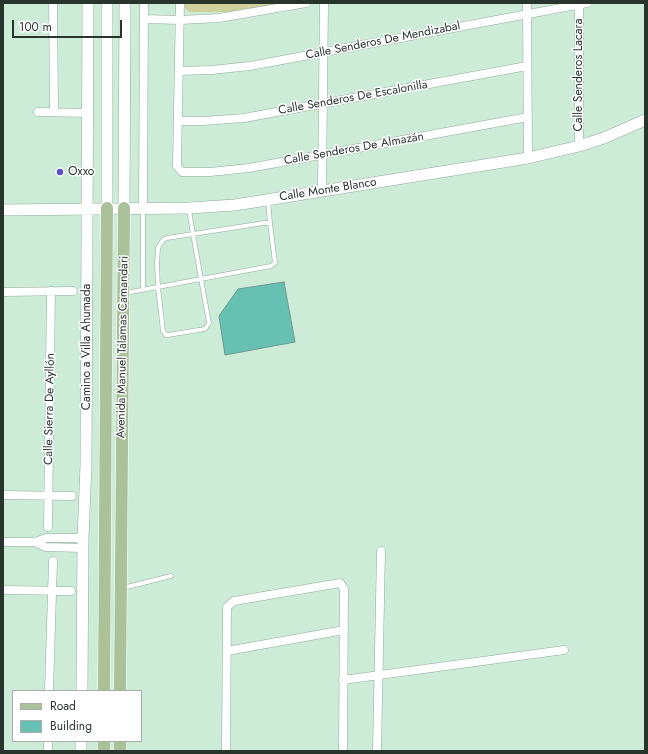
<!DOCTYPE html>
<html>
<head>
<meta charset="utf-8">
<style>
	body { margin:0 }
	#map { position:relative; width:648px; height:754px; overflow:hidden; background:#ccecd8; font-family:Jost,sans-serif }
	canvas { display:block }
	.frame { position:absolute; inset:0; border:4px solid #28352d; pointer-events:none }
	.legend { position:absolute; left:12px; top:690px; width:130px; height:52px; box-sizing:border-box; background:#fff; border:1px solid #a9aeab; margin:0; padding:5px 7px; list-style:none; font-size:12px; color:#28352d }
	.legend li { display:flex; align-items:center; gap:8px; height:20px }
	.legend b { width:20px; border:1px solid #a9aeab }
	.scale { position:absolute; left:12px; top:20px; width:110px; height:18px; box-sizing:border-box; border:2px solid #28352d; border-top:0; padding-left:5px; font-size:12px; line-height:14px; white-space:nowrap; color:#28352d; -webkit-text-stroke:3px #fff; paint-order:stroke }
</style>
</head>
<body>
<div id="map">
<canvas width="648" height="754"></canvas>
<div class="frame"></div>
<ul class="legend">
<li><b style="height:5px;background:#aac19a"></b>Road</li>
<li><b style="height:11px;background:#66c1b3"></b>Building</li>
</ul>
<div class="scale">100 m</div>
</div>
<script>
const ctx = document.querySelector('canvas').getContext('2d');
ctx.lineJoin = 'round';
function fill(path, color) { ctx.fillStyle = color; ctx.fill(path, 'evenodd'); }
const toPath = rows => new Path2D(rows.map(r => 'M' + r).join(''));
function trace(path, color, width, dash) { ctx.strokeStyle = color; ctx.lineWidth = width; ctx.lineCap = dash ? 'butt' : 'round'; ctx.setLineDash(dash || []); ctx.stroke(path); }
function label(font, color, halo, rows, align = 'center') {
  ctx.font = font + ' Jost,sans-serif'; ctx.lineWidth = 3; ctx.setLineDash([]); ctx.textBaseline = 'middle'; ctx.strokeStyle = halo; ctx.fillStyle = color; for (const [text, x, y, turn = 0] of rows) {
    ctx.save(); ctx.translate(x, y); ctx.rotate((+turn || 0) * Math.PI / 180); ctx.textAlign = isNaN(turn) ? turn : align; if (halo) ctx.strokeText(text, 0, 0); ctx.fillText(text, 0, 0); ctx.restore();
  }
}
fill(toPath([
	[185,3,283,3,227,12,189,12,185,8]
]), '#cfd09a');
const building = toPath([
	[284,282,295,342,225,355,219,316,238,289,284,282]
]);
fill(building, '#66c1b3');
trace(building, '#719790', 1);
const lane = toPath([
	[268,201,270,223],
	[143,210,143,290],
	[125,293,158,287,201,279,271,266,275,263,270,223,264,223,193,234,167,238,163,240,158,248,157,264,158,287,163,331,166,335,168,335,205,329,209,323,201,279,193,234,189,210],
	[123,588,171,576]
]);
const street = toPath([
	[53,3,54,112],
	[180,3,177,166,182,172,210,172,249,168,528,117],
	[527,3,528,158],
	[579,4,579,146],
	[144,19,180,20,219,18,306,3],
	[179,71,211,70,250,66,587,3],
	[38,112,87,113],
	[178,121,203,121,244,118,527,66],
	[322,190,324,3],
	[143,208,144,3],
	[3,292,73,291],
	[3,495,72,496],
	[48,527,51,291],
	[3,542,35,542,46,538,83,538],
	[35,542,45,547,83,548],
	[3,590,71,591],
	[227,651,344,630],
	[343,680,564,650],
	[49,691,53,561],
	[48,751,48,741],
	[226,751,227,607,234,601,340,583,344,589,343,751],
	[377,751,381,551]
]);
const secondary = toPath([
	[107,3,107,208],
	[124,208,125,3],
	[3,210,189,208,235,205,528,158,579,146,604,138,645,120],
	[82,691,83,538,86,465,88,3],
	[81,751,81,741]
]);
const primary = toPath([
	[104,691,107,208],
	[120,691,124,208],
	[104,751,104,741],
	[120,751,120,741]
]);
trace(lane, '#8fad9a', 5);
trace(street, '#8fad9a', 9);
trace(secondary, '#8fad9a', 12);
trace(primary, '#fff', 13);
trace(lane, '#fff', 4);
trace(street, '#fff', 8);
trace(secondary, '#fff', 11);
trace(primary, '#aac19a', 12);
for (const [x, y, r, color] of [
	[60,172,4,"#5953cb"]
]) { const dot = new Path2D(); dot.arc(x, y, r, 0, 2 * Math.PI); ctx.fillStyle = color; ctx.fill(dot); trace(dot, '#fff', 1.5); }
label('12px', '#28352d', '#fff', [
	["Calle Senderos De Mendizabal",383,41,-11],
	["Calle Senderos Lacara",579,75,-90],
	["Calle Senderos De Escalonilla",353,98,-10],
	["Calle Senderos De Almazán",354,149,-10],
	["Calle Monte Blanco",328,190,-9],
	["Camino a Villa Ahumada",87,347,-90],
	["Avenida Manuel Talamas Camandari",123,347,-89],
	["Calle Sierra De Ayllón",50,409,-89]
]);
label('12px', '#28352d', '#fff', [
	["Oxxo",68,172]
], 'left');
</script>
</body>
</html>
